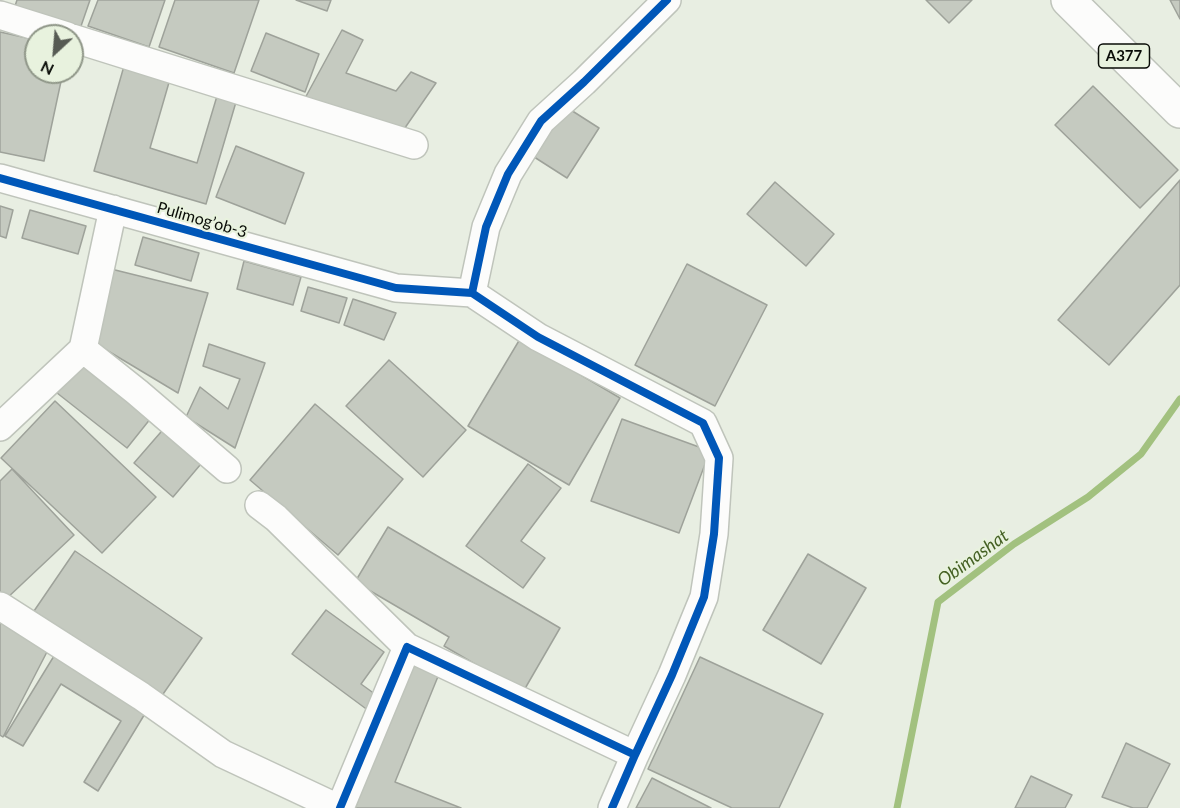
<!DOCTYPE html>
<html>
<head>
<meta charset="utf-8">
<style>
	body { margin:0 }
	#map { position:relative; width:1180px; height:808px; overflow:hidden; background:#e8eee2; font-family:Lato,sans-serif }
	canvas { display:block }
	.north { position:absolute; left:24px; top:24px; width:60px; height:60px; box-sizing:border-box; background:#e8f2de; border:2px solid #8f9688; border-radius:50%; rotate:206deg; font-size:16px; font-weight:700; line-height:24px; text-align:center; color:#090c07 }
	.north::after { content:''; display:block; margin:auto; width:21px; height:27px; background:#575b54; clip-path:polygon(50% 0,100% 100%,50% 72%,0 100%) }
</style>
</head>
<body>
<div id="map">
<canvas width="1180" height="808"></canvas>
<div class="north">N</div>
</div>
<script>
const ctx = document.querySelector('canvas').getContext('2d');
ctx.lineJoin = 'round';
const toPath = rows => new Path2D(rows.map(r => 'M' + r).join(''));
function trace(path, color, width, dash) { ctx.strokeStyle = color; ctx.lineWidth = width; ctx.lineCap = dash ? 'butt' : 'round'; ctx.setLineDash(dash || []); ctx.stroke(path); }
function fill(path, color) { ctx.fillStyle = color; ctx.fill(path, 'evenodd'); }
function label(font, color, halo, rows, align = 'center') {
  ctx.font = font + ' Lato,sans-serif'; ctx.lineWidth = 4.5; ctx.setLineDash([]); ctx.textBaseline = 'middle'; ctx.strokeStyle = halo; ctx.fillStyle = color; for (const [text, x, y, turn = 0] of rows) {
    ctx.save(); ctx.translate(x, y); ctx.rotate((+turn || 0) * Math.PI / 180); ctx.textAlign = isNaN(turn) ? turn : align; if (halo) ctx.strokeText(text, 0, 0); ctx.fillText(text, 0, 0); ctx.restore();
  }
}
trace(toPath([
	[897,808,938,602,1014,544,1088,497,1141,454,1180,399]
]), '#a2c17f', 7);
const building = toPath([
	[17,0,90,0,80,29,15,6,17,0],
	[98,0,165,0,149,47,88,26,98,0],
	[175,0,259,0,234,73,159,47,175,0],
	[296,0,331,0,327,11,296,0],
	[926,0,972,0,949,23,926,0],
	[1170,0,1180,0,1180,19,1170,0],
	[342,30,363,40,346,73,396,91,411,72,436,83,400,135,304,100,342,30],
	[0,32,36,40,36,72,63,72,44,161,0,152,0,32],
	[266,33,319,54,305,92,251,71,266,33],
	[124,66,170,79,150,148,197,163,217,96,236,102,206,204,94,171,124,66],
	[1093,86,1178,170,1140,208,1055,125,1093,86],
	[563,105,599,128,567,178,531,155,563,105],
	[236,146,304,173,285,224,216,197,236,146],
	[1180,180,1180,285,1109,365,1058,320,1180,180],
	[775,182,834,234,806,266,747,214,775,182],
	[0,206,13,210,6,238,0,236,0,206],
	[30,210,86,226,78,254,22,238,30,210],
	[143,237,199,253,191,281,135,265,143,237],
	[244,261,301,277,293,305,237,289,244,261],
	[687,264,767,305,715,406,635,365,687,264],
	[103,267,208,293,178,393,93,342,103,267],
	[308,287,347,298,339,323,301,311,308,287],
	[353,299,396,313,384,340,344,325,353,299],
	[520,339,620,398,569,485,468,426,520,339],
	[209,344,265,363,235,448,186,417,200,387,228,409,240,379,203,366,209,344],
	[80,354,155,413,127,448,52,389,80,354],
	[389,360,466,430,423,477,346,406,389,360],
	[55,401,156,497,102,553,1,458,55,401],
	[315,404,403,479,338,555,250,480,315,404],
	[622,419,710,451,679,533,591,501,622,419],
	[167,425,206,458,173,497,134,463,167,425],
	[528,464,561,488,521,541,545,558,523,588,466,546,528,464],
	[12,469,74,535,5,600,0,595,0,481,12,469],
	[388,527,560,628,523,692,444,646,449,637,355,582,388,527],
	[75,551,202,638,161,697,34,611,75,551],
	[808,554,866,588,821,664,763,630,808,554],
	[326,610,384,652,361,684,379,697,369,711,292,654,326,610],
	[0,622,49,648,3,737,0,735,0,622],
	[54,656,146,712,98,791,84,782,121,721,61,684,23,746,5,736,54,656],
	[700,657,823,714,779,808,732,808,648,769,700,657],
	[412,663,439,674,395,782,461,808,355,808,412,663],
	[1126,743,1170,764,1147,808,1133,808,1102,797,1126,743],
	[1031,776,1072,795,1065,808,1015,808,1031,776],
	[652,778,711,808,636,808,652,778]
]);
fill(building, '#c5cac0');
trace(building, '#9ea29a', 1.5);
const minor = toPath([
	[0,15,67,36],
	[72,38,414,145],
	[0,178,396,288,472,293],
	[83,349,137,392,227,469],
	[0,427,83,349,113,209],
	[259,505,276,518,407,647],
	[0,606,141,696,223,754,338,808],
	[635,755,672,675,704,597,714,534,719,458,703,423,538,337,472,293,486,227,508,174,541,121,584,82,667,0],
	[340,808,407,647,635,755,612,808]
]);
const major = toPath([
	[1068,0,1180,111]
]);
trace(minor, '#bfc4bb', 30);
trace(major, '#bfc4bb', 36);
trace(minor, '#fcfcfb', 27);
trace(major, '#fcfcfb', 33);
trace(toPath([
	[0,178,396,288,472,293],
	[635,755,672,675,704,597,714,534,719,458,703,423,538,337,472,293,486,227,508,174,541,121,584,82,667,0],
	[340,808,407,647,635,755,612,808]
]), '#0057b8', 8);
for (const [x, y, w] of [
	[1124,56,51]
]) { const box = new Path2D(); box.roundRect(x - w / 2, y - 12, w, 24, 4.5); ctx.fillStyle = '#e8f2de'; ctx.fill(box); trace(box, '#090c07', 1.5); }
label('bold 15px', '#090c07', null, [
	["A377",1124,56]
]);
label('16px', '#090c07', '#e8f2de', [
	["Pulimog’ob-3",202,220,16]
]);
label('italic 18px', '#456124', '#e8f2de', [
	["Obimashat",973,558,-36]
]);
</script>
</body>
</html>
